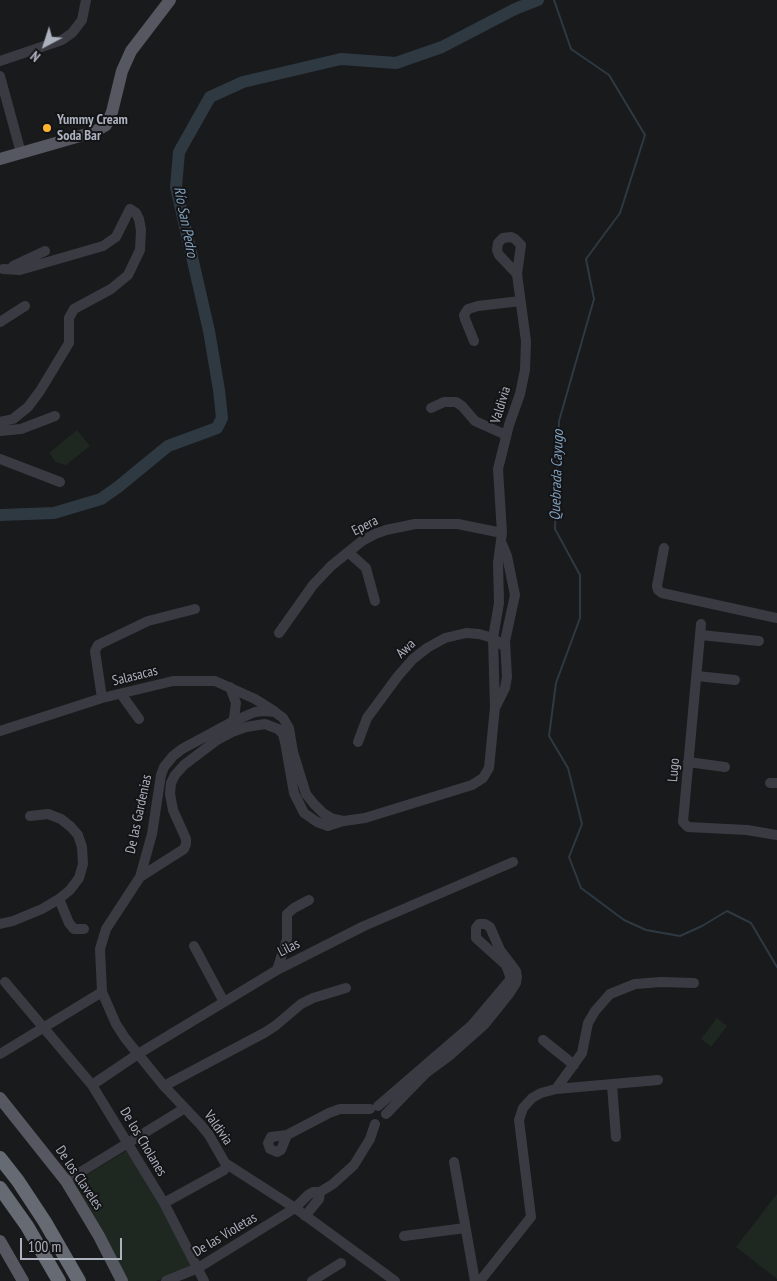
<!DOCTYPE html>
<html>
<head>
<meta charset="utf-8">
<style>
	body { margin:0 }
	#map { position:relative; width:777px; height:1281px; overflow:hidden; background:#191a1c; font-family:"PT Sans Narrow",sans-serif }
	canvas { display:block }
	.north { position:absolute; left:20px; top:20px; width:50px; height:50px; -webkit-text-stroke:4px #141417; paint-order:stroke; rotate:220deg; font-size:14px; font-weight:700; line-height:20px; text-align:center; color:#abb1bd }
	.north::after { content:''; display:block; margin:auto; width:18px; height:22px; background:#abb1bd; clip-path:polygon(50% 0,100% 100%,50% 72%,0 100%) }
	.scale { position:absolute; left:20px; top:1238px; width:102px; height:22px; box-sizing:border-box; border:2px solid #abb1bd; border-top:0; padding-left:6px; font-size:15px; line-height:18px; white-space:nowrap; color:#abb1bd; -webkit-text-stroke:4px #141417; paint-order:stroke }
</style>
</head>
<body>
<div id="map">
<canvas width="777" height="1281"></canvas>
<div class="north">N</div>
<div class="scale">100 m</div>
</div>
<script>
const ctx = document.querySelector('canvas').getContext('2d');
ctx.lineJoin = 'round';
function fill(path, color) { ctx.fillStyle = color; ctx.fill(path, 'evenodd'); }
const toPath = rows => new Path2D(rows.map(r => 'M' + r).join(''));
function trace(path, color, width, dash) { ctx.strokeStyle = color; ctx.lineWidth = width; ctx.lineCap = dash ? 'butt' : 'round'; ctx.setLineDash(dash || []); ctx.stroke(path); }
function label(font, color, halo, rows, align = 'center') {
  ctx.font = font + ' "PT Sans Narrow",sans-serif'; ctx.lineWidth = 4; ctx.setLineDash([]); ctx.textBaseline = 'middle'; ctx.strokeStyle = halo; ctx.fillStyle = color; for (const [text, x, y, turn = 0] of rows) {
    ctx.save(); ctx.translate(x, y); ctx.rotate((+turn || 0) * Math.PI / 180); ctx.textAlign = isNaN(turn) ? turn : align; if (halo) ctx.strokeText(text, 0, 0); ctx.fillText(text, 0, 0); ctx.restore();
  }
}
fill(toPath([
	[77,430,90,446,66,465,56,462,49,453],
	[717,1018,727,1026,711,1047,701,1039],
	[128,1150,161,1205,193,1265,156,1281,127,1281,73,1183],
	[777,1194,777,1279,736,1247]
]), '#1f2820');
trace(toPath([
	[554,0,571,49,609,75,645,135,620,213,586,259,594,299,559,421,555,529,580,575,580,618,556,683,549,736,568,768,582,824,569,857,581,888,624,920,646,930,680,936,702,926,727,911,751,923,777,967]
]), '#2e3942', 2);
trace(toPath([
	[0,515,54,513,101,499,118,487,168,446,217,428,222,418,219,390,209,331,176,187,179,152,210,97,243,82,341,59,396,63,442,47,515,9,538,0]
]), '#2e3942', 12);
trace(toPath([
	[0,61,62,40,72,33,82,20,86,0],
	[0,76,21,153],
	[13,266,45,251],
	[0,322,25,306],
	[474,341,465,319,464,315,468,309,478,306,520,301],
	[431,408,444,402,456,402,462,406,475,421,506,435],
	[0,422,13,419,28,407,40,391,69,343,69,318,74,309,111,289,128,275,140,250,141,230,139,219,136,213,130,209,116,237,103,246,20,270,3,269],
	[0,431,21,429,55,416],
	[0,459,60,482],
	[664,548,657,586,658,590,662,593,777,618],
	[348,552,366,568,375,601],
	[701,624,683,822,688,827,747,830,777,835],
	[279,633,313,585,331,566,362,541,375,534,386,530,415,524,458,524,502,533],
	[701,635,759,641],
	[697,676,735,680],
	[230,687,236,703,233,725],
	[121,694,139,719],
	[102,698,95,651,98,645,148,621,195,609],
	[496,706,505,688,507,677,505,641,515,595,507,556,502,544],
	[0,731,102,698,173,681,215,681,255,699,274,711],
	[358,742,367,718,398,676,413,659,427,648,445,638,466,633,479,634,493,638,505,647],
	[688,762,725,767],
	[770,783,777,783],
	[140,877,184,849,186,844,186,839,173,810,170,794,171,783,175,775,184,765,217,740,232,732,246,727,265,724,278,729,283,734,285,742,294,793,304,813,317,822,328,826,343,821],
	[59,899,69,923,74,929,84,929],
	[0,924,13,921,42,909,59,899,70,890,79,878,83,864,82,847,78,835,71,827,61,819,48,814,30,816],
	[194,946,224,1002],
	[277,970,287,939,287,914,294,908,309,900],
	[5,982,92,1085,164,1203,204,1281],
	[543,1040,574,1065],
	[0,1054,102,992],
	[92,1085,138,1054,277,970,364,926,513,862],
	[612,1085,616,1137],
	[164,1086,264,1033,275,1026,301,1004,313,998,346,988],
	[556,1089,582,1053,588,1023,595,1011,610,994,635,984,661,982,694,983],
	[378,1106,472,1025,510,980,510,976,506,965,476,938,476,928,479,924,485,924,490,927,500,950,516,971,517,977,516,983,509,994,485,1024,449,1056,426,1073,386,1114],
	[287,1135,281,1150,277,1152,270,1149,268,1143,271,1137,287,1135,329,1113,340,1109,370,1109],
	[454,1162,475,1281],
	[66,1181,185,1108],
	[164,1203,224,1170],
	[305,1216,319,1199,320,1192],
	[404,1236,465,1228],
	[166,1281,198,1268,295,1208,308,1195,313,1192,320,1192,333,1184,354,1165,370,1139,375,1124],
	[312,1281,341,1263],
	[395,1281,295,1208,225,1163,209,1135,200,1124,164,1086,125,1038,116,1024,102,992,100,949,106,929,140,877,152,834,161,775,164,767,173,756,182,749,234,721,255,712,264,711,275,712,283,718,289,728,293,752,306,794,314,804,323,813,331,818,344,821,365,818,472,785,483,778,489,768,495,707,493,638,499,603,498,563,502,533,498,469,509,425,520,394,525,370,526,341,517,274,521,245,515,239,511,237,503,238,498,243,497,250,499,255,517,274],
	[480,1281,531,1217,519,1120,523,1108,532,1098,541,1093,556,1089,658,1080]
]), '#3a3b42', 10);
trace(toPath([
	[0,159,94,132,106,125,112,112,122,71,131,51,170,0],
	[0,1098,66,1181,99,1236,122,1281],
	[0,1241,23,1281]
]), '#565861', 12);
trace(toPath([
	[0,1158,18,1181,45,1222,79,1281],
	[0,1188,27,1226,59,1281]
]), '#666a73', 14);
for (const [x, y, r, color] of [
	[47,128,5,"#ffb42f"]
]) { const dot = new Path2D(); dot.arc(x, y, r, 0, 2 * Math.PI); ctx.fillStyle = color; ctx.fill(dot); trace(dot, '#141417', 2); }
label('bold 14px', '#abb1bd', '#141417', [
	["Yummy Cream",57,120],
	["Soda Bar",57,136]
], 'left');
label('14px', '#abb1bd', '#141417', [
	["Valdivia",501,405,-73],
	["Epera",365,526,-27],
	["Awa",406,649,-43],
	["Salasacas",135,676,-14],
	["Lugo",674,770,-85],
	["De las Gardenias",139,814,-78],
	["Lilas",289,948,-27],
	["Valdivia",218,1128,55],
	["De los Cholanes",143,1142,59],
	["De los Claveles",79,1178,56],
	["De las Violetas",225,1235,-31]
]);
label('italic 15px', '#7fa0bb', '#141417', [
	["Río San Pedro",185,222,79],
	["Quebrada Cayugo",557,475,-88]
]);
</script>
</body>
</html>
